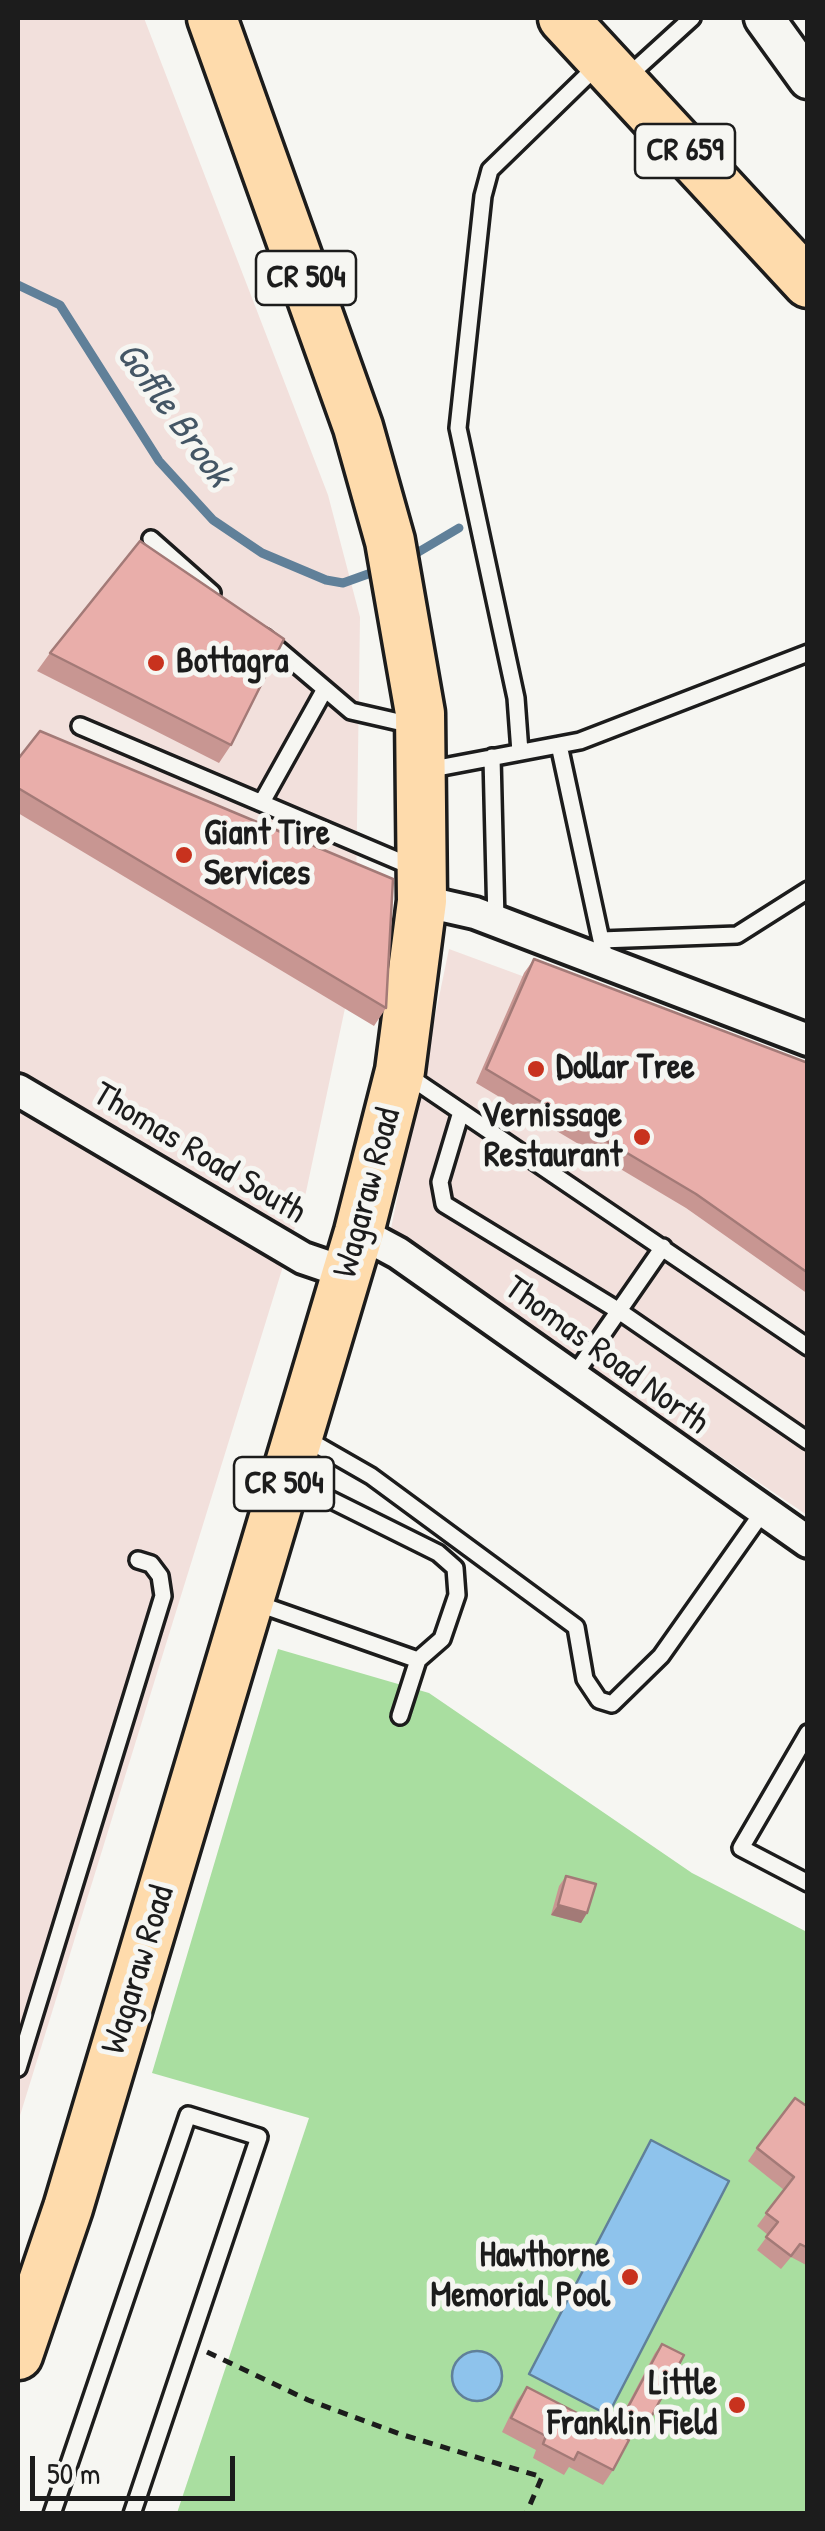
<!DOCTYPE html>
<html>
<head>
<meta charset="utf-8">
<style>
	body { margin:0 }
	#map { position:relative; width:825px; height:2531px; overflow:hidden; background:#f6f6f2; font-family:"Patrick Hand",sans-serif }
	canvas { display:block }
	.frame { position:absolute; inset:0; border:20px solid #1c1c1c; pointer-events:none }
	.scale { position:absolute; left:30px; top:2456px; width:205px; height:45px; box-sizing:border-box; border:5px solid #1c1c1c; border-top:0; padding-left:12px; font-size:30px; line-height:35px; white-space:nowrap; color:#1c1c1c; -webkit-text-stroke:8px #f6f6f2; paint-order:stroke }
</style>
</head>
<body>
<div id="map">
<canvas width="825" height="2531"></canvas>
<div class="frame"></div>
<div class="scale">50 m</div>
</div>
<script>
const ctx = document.querySelector('canvas').getContext('2d');
ctx.lineJoin = 'round';
function fill(path, color) { ctx.fillStyle = color; ctx.fill(path, 'evenodd'); }
const toPath = rows => new Path2D(rows.map(r => 'M' + r).join(''));
function trace(path, color, width, dash) { ctx.strokeStyle = color; ctx.lineWidth = width; ctx.lineCap = dash ? 'butt' : 'round'; ctx.setLineDash(dash || []); ctx.stroke(path); }
function label(font, color, halo, rows, align = 'center') {
  ctx.font = font + ' "Patrick Hand",sans-serif'; ctx.lineWidth = 10; ctx.setLineDash([]); ctx.textBaseline = 'middle'; ctx.strokeStyle = halo; ctx.fillStyle = color; for (const [text, x, y, turn = 0] of rows) {
    ctx.save(); ctx.translate(x, y); ctx.rotate((+turn || 0) * Math.PI / 180); ctx.textAlign = isNaN(turn) ? turn : align; if (halo) ctx.strokeText(text, 0, 0); ctx.fillText(text, 0, 0); ctx.restore();
  }
}
fill(toPath([
	[18,18,144,18,328,495,360,617,355,961,306,1192,18,2122],
	[449,949,807,1081,807,1515,390,1233]
]), '#f2e0dc');
fill(toPath([
	[278,1649,429,1693,692,1873,807,1932,807,2513,177,2513,309,2118,152,2073]
]), '#a9dea0');
const water = toPath([
	[651,2140,729,2181,608,2415,529,2374,651,2140],
	'452 2376a25 25 0 1 1 50 0a25 25 0 1 1-50 0Z'
]);
fill(water, '#8ec3ec');
trace(water, '#608099', 2.5);
trace(toPath([
	[18,285,60,305,159,461,213,520,262,553,326,580,343,583,382,569],
	[410,557,459,528]
]), '#608099', 9);
const service = toPath([
	[625,79,692,18],
	[151,539,212,593],
	[264,637,351,711,412,725],
	[80,726,415,868],
	[559,745,606,963],
	[520,752,516,698,458,428,483,196,490,170,600,63],
	[492,757,496,921],
	[427,770,580,741,808,653],
	[262,802,325,689],
	[601,940,737,935,808,890],
	[404,1073,808,1347],
	[461,1112,440,1182,444,1204,619,1311,808,1441],
	[573,1377,663,1247],
	[303,1437,371,1476,576,1627,585,1679,599,1700,612,1704,661,1656,762,1513],
	[253,1602,418,1660,442,1639,457,1595,455,1568,438,1553,291,1480],
	[400,1716,418,1660],
	[808,1733,741,1848,808,1883],
	[18,2068,163,1596,160,1576,151,1564,138,1560],
	[52,2514,188,2115,259,2137,132,2514]
]);
const minor = toPath([
	[422,901,475,913,808,1040],
	[18,1090,303,1258,347,1273],
	[359,1232,398,1253,808,1542]
]);
const tertiary = toPath([
	[764,18,808,79]
]);
const primary = toPath([
	[563,18,808,283],
	[18,2355,68,2208,359,1232,400,1071,422,901,420,713,390,541,358,427,212,18]
]);
trace(service, '#1c1c1c', 22);
trace(minor, '#1c1c1c', 38);
trace(tertiary, '#1c1c1c', 45);
trace(primary, '#1c1c1c', 55);
trace(toPath([
	[207,2352,308,2400,400,2434,542,2477,526,2514]
]), '#1c1c1c', 5, [10, 8]);
trace(service, '#f6f6f2', 15);
trace(minor, '#f6f6f2', 30);
trace(tertiary, '#f6f6f2', 38);
trace(primary, '#fedbac', 48);
fill(toPath([
	[50,653,231,745,219,763,37,671],
	[18,759,386,1008,374,1026,18,813],
	[534,959,808,1063,808,1294,686,1208,476,1083,524,973],
	[566,1876,587,1913,581,1923,551,1915,559,1886],
	[808,2107,808,2266,791,2257,781,2269,757,2250,768,2235,757,2226,784,2190,748,2161,757,2148],
	[662,2344,648,2423,641,2433,619,2421,655,2353],
	[527,2387,613,2470,603,2485,569,2467,564,2475,533,2458,536,2450,502,2432,517,2401]
]), '#c89692');
fill(toPath([
	[558,1905,587,1913,581,1923,551,1915]
]), '#a37a77');
const building = toPath([
	[140,541,284,639,231,745,50,653,140,541],
	[40,731,393,879,386,1008,18,788,18,759,40,731],
	[534,959,808,1063,808,1273,696,1194,486,1069,534,959],
	[566,1876,596,1884,587,1913,558,1905,566,1876],
	[795,2098,808,2107,808,2248,800,2244,791,2256,766,2237,778,2222,766,2213,794,2177,757,2148,795,2098],
	[662,2344,684,2355,648,2423,626,2411,662,2344],
	[527,2387,629,2440,613,2470,578,2452,574,2460,543,2444,546,2436,511,2418,527,2387]
]);
fill(building, '#e9aeaa');
trace(building, '#a37a77', 2.5);
for (const [x, y, r, color] of [
	[156,663,10,"#c8321e"],
	[184,855,10,"#c8321e"],
	[536,1069,10,"#c8321e"],
	[642,1137,10,"#c8321e"],
	[630,2277,10,"#c8321e"],
	[737,2405,10,"#c8321e"]
]) { const dot = new Path2D(); dot.arc(x, y, r, 0, 2 * Math.PI); ctx.fillStyle = color; ctx.fill(dot); trace(dot, '#f6f6f2', 4); }
for (const [x, y, w] of [
	[685,151,100],
	[306,278,100],
	[284,1484,100]
]) { const box = new Path2D(); box.roundRect(x - w / 2, y - 27, w, 54, 8); ctx.fillStyle = '#f6f6f2'; ctx.fill(box); trace(box, '#1c1c1c', 2.5); }
label('bold 32px', '#1c1c1c', null, [
	["CR 659",685,151],
	["CR 504",306,278],
	["CR 504",284,1484]
]);
label('bold 35px', '#1c1c1c', '#f6f6f2', [
	["Bottagra",176,663],
	["Giant Tire",204,835],
	["Services",204,875],
	["Dollar Tree",556,1069],
	["Vernissage",622,1117,"right"],
	["Restaurant",622,1157,"right"],
	["Hawthorne",610,2257,"right"],
	["Memorial Pool",610,2297,"right"],
	["Little",717,2385,"right"],
	["Franklin Field",717,2425,"right"]
], 'left');
label('35px', '#1c1c1c', '#f6f6f2', [
	["Thomas Road South",199,1154,31],
	["Wagaraw Road",368,1193,-75],
	["Thomas Road North",606,1356,36],
	["Wagaraw Road",139,1970,-73]
]);
label('italic 38px', '#445665', '#f6f6f2', [
	["Goffle Brook",173,415,54]
]);
</script>
</body>
</html>
